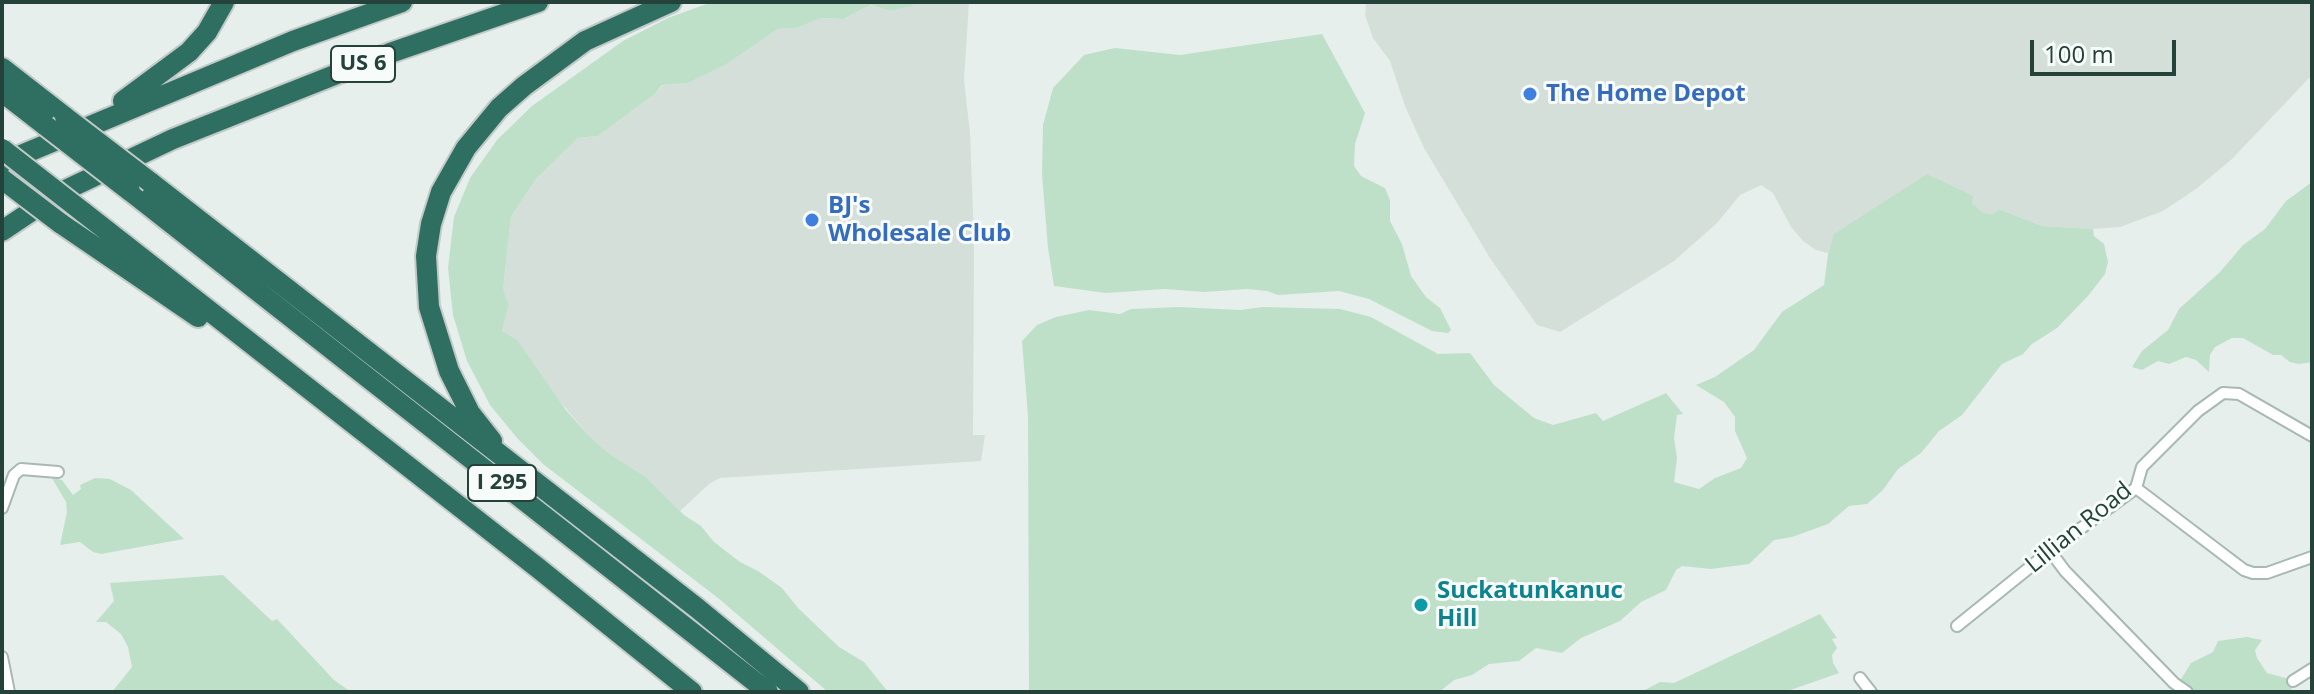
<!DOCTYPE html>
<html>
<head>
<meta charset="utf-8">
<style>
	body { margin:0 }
	#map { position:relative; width:2314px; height:694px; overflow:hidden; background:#e6efeb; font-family:"Open Sans",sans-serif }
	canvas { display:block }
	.frame { position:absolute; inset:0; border:4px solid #24423a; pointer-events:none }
	.scale { position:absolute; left:2030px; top:40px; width:146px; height:36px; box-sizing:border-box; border:4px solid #24423a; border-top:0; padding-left:10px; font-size:24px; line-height:28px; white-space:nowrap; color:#24423a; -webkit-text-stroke:6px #f7fbf9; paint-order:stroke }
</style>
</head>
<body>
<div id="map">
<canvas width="2314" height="694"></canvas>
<div class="frame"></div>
<div class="scale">100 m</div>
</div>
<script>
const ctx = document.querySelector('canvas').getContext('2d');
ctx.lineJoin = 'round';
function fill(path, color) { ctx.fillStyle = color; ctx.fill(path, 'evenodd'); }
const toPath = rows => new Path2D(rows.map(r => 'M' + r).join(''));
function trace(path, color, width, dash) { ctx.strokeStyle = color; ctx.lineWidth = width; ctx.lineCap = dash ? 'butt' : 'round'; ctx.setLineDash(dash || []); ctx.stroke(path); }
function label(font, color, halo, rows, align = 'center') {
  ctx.font = font + ' "Open Sans",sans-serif'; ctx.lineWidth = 6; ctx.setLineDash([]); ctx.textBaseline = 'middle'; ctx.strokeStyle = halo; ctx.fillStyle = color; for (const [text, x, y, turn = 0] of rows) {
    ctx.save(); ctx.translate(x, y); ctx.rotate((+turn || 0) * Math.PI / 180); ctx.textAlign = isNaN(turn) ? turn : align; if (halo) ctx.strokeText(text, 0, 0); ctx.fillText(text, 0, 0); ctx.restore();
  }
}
fill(toPath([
	[915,2,969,2,964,80,970,133,974,238,973,435,985,435,981,461,720,478,709,484,680,511,646,477,607,452,588,435,502,331,509,305,503,289,511,217,536,179,578,138,598,136,655,94,663,85,688,83,727,64,778,29,796,28,820,18,843,19,871,5,890,11,911,6],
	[1366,2,2312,2,2312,75,2232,159,2196,189,2163,211,2120,227,2093,229,2042,226,1999,209,1993,214,1984,213,1972,203,1835,234,1828,253,1816,250,1803,241,1791,227,1773,193,1761,185,1740,195,1717,223,1674,261,1560,332,1537,325,1490,258,1424,148,1405,106,1390,61,1373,38,1365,15]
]), '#d4dfda');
fill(toPath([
	[712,2,915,2,912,6,890,11,871,5,843,19,821,18,796,28,778,29,727,64,688,83,662,85,655,94,598,136,578,138,536,179,511,217,503,289,509,305,502,331,517,340,566,410,588,435,607,452,646,477,684,515,701,526,714,542,740,562,758,571,782,588,798,608,839,647,864,662,888,692,828,692,718,598,543,464,517,438,490,405,467,361,453,315,448,268,454,217,470,178,497,140,532,106,623,41,668,18],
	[1322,34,1365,113,1355,144,1354,166,1361,176,1385,188,1390,200,1390,221,1402,244,1411,276,1426,297,1440,308,1451,330,1448,333,1432,331,1369,299,1339,291,1278,295,1267,291,1247,289,1204,292,1165,289,1106,293,1054,286,1048,248,1042,174,1043,125,1053,88,1084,55,1115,48,1180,55],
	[1927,174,1973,196,1972,203,1984,213,1993,214,1999,209,2042,226,2093,229,2094,236,2104,244,2108,262,2105,274,2088,296,2057,328,2032,344,2023,354,2002,364,1962,415,1939,431,1921,453,1898,469,1883,490,1867,504,1849,506,1828,524,1792,537,1774,540,1749,564,1711,569,1682,566,1676,570,1666,590,1641,602,1620,621,1581,638,1562,653,1536,648,1519,661,1489,664,1472,675,1454,680,1439,692,1029,692,1028,416,1022,341,1037,325,1056,317,1089,310,1120,314,1131,309,1179,307,1240,310,1263,307,1340,309,1371,317,1438,354,1470,353,1494,385,1534,418,1553,425,1596,413,1603,421,1666,393,1683,414,1677,415,1674,438,1677,458,1674,482,1699,489,1715,478,1741,468,1747,458,1735,431,1735,417,1724,402,1696,385,1715,377,1754,350,1782,312,1824,285,1828,254,1834,234],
	[2312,182,2312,362,2299,364,2290,362,2281,355,2273,355,2243,338,2232,338,2215,347,2210,355,2209,372,2196,360,2186,357,2169,364,2158,361,2142,370,2132,367,2142,351,2168,330,2179,309,2220,272,2243,245,2265,229,2286,201],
	[52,478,62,480,73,495,81,489,80,485,95,478,110,479,131,490,184,539,101,554,93,552,80,542,60,545,67,512,66,502],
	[223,575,272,621,277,619,334,680,351,692,112,692,132,667,128,647,121,634,106,622,96,622,114,601,110,583],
	[1820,614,1837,638,1832,639,1837,648,1832,655,1833,663,1839,673,1785,692,1641,692,1660,682,1674,683],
	[2247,637,2262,640,2255,650,2257,658,2267,673,2293,680,2291,692,2188,692,2178,684,2191,663,2213,652,2218,641]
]), '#bfe0c8');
const minor = toPath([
	[2136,488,2244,570,2253,573,2267,573,2312,557],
	[2,508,14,475,21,469,58,472],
	[2050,551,2065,571,2174,683,2187,692],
	[1957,626,2050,551,2136,488,2142,467,2198,411,2223,393,2239,394,2312,436],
	[2,657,9,692],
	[1860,678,1871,692],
	[2293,681,2312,669]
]);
const motorway = toPath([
	[2,68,65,117],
	[2,92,46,126],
	[123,101,189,52,207,32,224,2],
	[2,163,293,41,402,2],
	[150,182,697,608,799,692],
	[130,191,768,692],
	[83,212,538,568,692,692],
	[60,223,198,317],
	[2,231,57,194,173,139,390,53,538,2],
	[492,441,470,413,449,371,429,307,426,256,431,224,441,192,466,148,499,108,524,86,585,41,671,2]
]);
trace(minor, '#a8b8b2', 14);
trace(motorway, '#c2cac8', 24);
trace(minor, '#fff', 10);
trace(motorway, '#2f6f62', 20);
const motorwayBridge = toPath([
	[65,117,150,182],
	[46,126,130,191],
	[2,149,83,212],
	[2,179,60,223]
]);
trace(motorwayBridge, '#c2cac8', 24, []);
trace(motorwayBridge, '#2f6f62', 20);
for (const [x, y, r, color] of [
	[1530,94,8,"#3f7fe0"],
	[812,220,8,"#3f7fe0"],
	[1421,605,8,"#0f9aa8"]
]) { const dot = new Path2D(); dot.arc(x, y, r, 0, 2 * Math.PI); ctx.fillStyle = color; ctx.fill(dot); trace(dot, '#f7fbf9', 3); }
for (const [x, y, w] of [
	[363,64,64],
	[502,483,68]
]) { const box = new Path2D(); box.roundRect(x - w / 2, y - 18, w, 36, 6); ctx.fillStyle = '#f7fbf9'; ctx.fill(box); trace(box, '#24423a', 2); }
label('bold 22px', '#24423a', null, [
	["US 6",363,64],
	["I 295",502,483]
]);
label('bold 24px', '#366cbe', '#f7fbf9', [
	["The Home Depot",1546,94],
	["BJ's",828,206],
	["Wholesale Club",828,234]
], 'left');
label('24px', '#24423a', '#f7fbf9', [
	["Lillian Road",2079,528,-39]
]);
label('bold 24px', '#0d838f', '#f7fbf9', [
	["Suckatunkanuc",1437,591],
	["Hill",1437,619]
], 'left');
</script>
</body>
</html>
